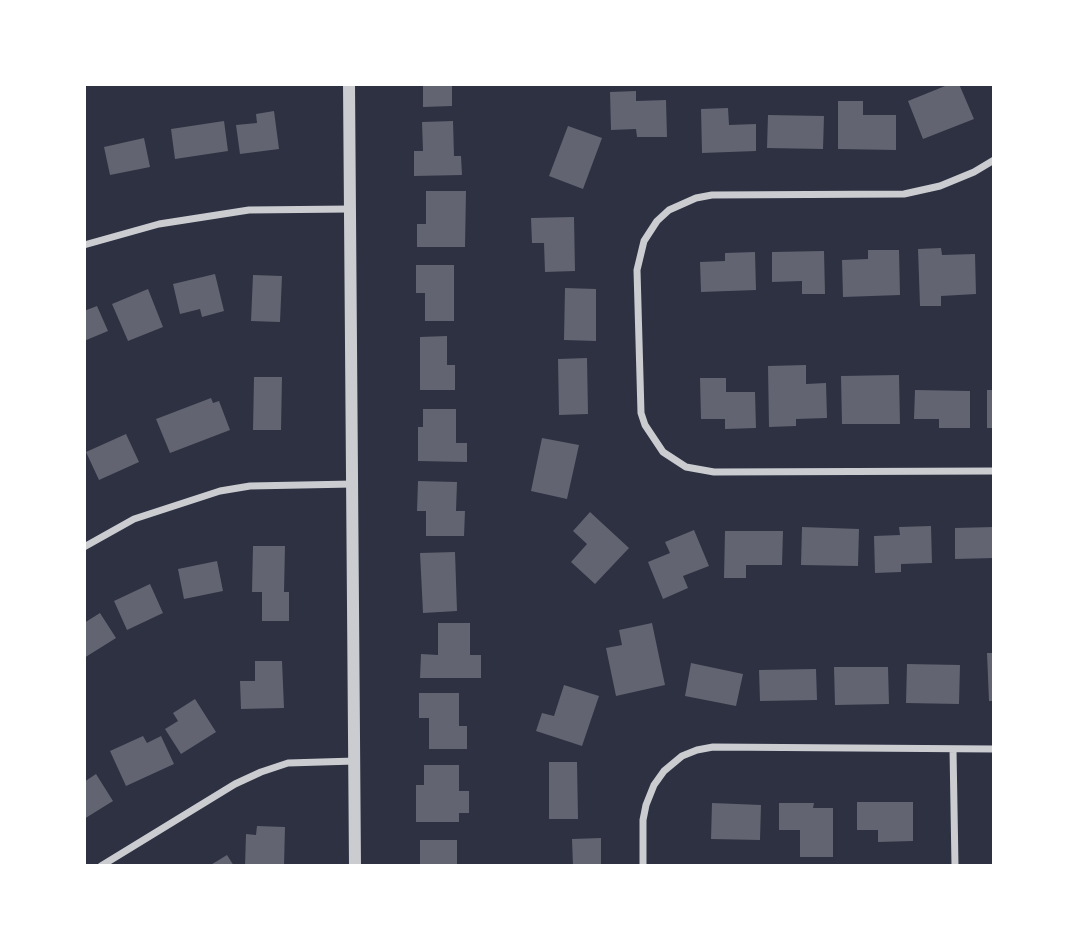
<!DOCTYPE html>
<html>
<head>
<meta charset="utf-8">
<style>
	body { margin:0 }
	#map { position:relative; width:1078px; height:950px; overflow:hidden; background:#2d3142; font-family:"PT Sans Narrow",sans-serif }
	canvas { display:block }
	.frame { position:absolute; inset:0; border:86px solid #fff; pointer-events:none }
</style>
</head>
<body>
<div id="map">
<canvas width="1078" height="950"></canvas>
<div class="frame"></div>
</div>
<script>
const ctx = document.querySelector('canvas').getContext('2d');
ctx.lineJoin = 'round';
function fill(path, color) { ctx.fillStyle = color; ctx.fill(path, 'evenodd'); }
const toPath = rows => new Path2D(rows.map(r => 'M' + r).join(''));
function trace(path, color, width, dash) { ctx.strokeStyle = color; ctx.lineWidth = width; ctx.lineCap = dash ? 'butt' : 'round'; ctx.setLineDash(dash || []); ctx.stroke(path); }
fill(toPath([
	[423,84,452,84,452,106,423,107],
	[950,84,959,84,974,119,923,139,908,101],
	[636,91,636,101,666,100,667,137,637,137,636,129,611,130,610,92],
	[838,101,863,101,863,115,896,115,896,150,838,149],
	[728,108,729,125,756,124,756,151,702,153,701,109],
	[274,111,279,149,240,154,236,125,257,123,256,114],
	[768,115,824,116,823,149,767,148],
	[224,121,228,151,175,159,171,129],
	[453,121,454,156,461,156,462,175,414,176,414,151,423,151,422,122],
	[568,126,602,138,583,189,549,176],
	[144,138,150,167,110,175,104,147],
	[426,191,466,191,465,247,417,247,417,224,426,224],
	[574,217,575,271,545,272,544,243,532,243,531,218],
	[941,248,942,255,975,254,976,294,941,296,941,306,920,306,918,249],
	[868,250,899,250,900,295,843,297,842,260,868,259],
	[824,251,825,294,802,294,802,281,772,282,772,252],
	[755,252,756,290,701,292,700,262,725,261,725,253],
	[416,265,454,265,454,321,425,321,425,293,416,293],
	[215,274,224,311,202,317,200,309,180,314,173,284],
	[253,275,282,276,280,322,251,321],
	[565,288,596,289,596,341,564,340],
	[148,289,163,327,128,341,112,304],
	[97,306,108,331,84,341,84,311],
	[447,336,447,365,455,365,455,390,420,390,420,337],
	[587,358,588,414,559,415,558,359],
	[806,365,806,384,826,383,827,418,796,419,796,426,769,427,768,366],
	[899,375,900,424,842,424,841,376],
	[254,377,282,377,281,430,253,430],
	[700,378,726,378,726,392,755,392,756,428,725,429,725,419,701,419],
	[915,390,970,391,970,428,939,428,939,419,914,419],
	[987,390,994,390,994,428,987,428],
	[211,398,213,403,219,401,230,430,170,453,156,419],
	[423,409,456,409,456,443,467,443,467,462,418,461,418,427,423,427],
	[126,434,139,462,99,480,86,452],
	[542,438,579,445,567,499,531,491],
	[418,481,457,482,456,511,465,511,464,536,426,536,426,511,417,511],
	[590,512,629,548,595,584,571,562,587,544,573,531],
	[931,526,932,563,901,564,901,572,875,573,874,536,900,535,899,527],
	[802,527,859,529,858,566,801,565],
	[994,527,994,558,955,559,955,528],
	[694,530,709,566,683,576,688,588,663,599,648,562,670,553,665,542],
	[725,531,783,531,782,565,746,565,746,578,724,578],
	[253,546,285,546,284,592,289,592,289,621,262,621,262,592,252,592],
	[455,552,457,611,423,613,420,553],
	[217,561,223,591,184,599,178,569],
	[150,584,163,613,127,630,114,601],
	[100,613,116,638,84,658,84,623],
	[438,623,470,623,470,655,481,655,481,678,420,678,421,654,438,655],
	[652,623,665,685,616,696,606,648,622,645,619,630],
	[987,653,994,653,994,701,989,701],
	[255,661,282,661,284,708,241,709,240,681,255,681],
	[691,663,743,674,736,706,685,696],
	[907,664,960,665,959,704,906,703],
	[834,667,888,667,889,704,835,705],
	[816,669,817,700,760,701,759,670],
	[564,685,599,696,582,746,536,731,542,713,554,716],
	[419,693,459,693,459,726,467,726,467,749,429,749,429,718,419,718],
	[195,699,216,732,181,754,165,729,178,721,173,713],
	[143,736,147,743,161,736,174,764,126,786,110,751],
	[549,762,577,762,578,819,549,819],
	[424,765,459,765,459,791,469,791,469,813,459,813,459,822,416,822,416,785,424,785],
	[96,774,113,801,84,819,84,782],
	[857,802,913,802,913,841,878,842,878,830,857,830],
	[712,803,761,805,760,840,711,839],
	[779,803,814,803,813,808,833,808,833,857,800,857,800,830,779,830],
	[257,826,285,827,284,866,245,866,246,834,256,835],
	[601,838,601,866,573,866,572,839],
	[420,840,457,840,457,866,420,866],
	[227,855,234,866,209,866]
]), '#626471');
trace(toPath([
	[994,160,974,172,940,186,904,194,712,195,696,198,669,210,657,221,644,241,637,270,641,413,645,425,663,452,686,467,714,472,994,471],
	[84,245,159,224,249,210,350,209],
	[84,547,134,519,220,491,250,486,353,484],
	[953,749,955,866],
	[101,866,235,784,261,772,288,763,355,761],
	[643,866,643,820,646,805,654,785,664,771,682,756,697,750,713,747,994,749]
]), '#caccd0', 7);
trace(toPath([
	[349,84,355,866]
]), '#caccd0', 12);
</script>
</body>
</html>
